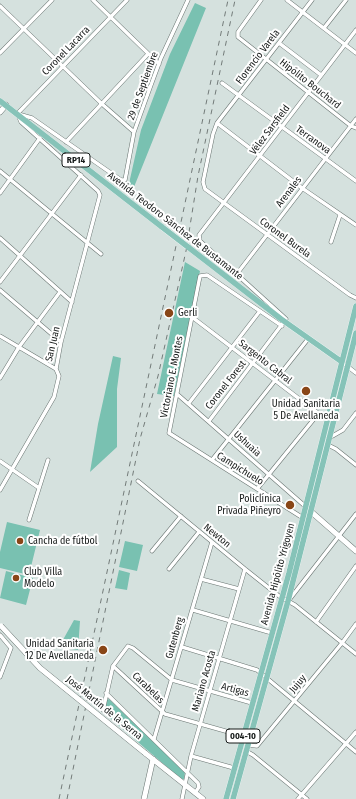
<!DOCTYPE html>
<html>
<head>
<meta charset="utf-8">
<style>
	body { margin:0 }
	canvas { display:block; background:#d5e1de }
</style>
</head>
<body>
<canvas width="356" height="799"></canvas>
<script>
const ctx = document.querySelector('canvas').getContext('2d');
ctx.lineJoin = 'round';
function fill(path, color) { ctx.fillStyle = color; ctx.fill(path, 'evenodd'); }
const toPath = rows => new Path2D(rows.map(r => 'M' + r).join(''));
function trace(path, color, width, dash) { ctx.strokeStyle = color; ctx.lineWidth = width; ctx.lineCap = dash ? 'butt' : 'round'; ctx.setLineDash(dash || []); ctx.stroke(path); }
function label(font, color, halo, rows, align = 'center') {
  ctx.font = font + ' "Fira Sans Condensed",sans-serif'; ctx.lineWidth = 4; ctx.setLineDash([]); ctx.textBaseline = 'middle'; ctx.strokeStyle = halo; ctx.fillStyle = color; for (const [text, x, y, turn = 0] of rows) {
    ctx.save(); ctx.translate(x, y); ctx.rotate((+turn || 0) * Math.PI / 180); ctx.textAlign = isNaN(turn) ? turn : align; if (halo) ctx.strokeText(text, 0, 0); ctx.fillText(text, 0, 0); ctx.restore();
  }
}
fill(toPath([
	[195,3,206,8,132,192,129,188,130,179,141,130,170,54],
	[185,262,200,271,174,396,157,394],
	[113,356,121,358,117,389,117,447,90,472,98,424],
	[7,522,40,530,29,575,0,568,0,552],
	[125,541,143,545,137,571,119,567],
	[119,570,130,573,127,590,115,588],
	[6,571,33,578,26,605,0,598],
	[74,620,80,621,78,650,59,647],
	[90,696,104,700,101,710,89,701],
	[109,699,185,772,184,779,181,779,104,713,107,700]
]), '#79c1b1');
const street = toPath([
	[93,0,159,64],
	[261,0,238,32,238,37,351,126,356,128],
	[287,0,356,53],
	[312,0,217,123,213,134,203,182,205,189,350,295,356,298],
	[0,6,102,104,134,132],
	[324,28,346,0],
	[279,43,321,75],
	[0,53,52,0],
	[222,83,356,181],
	[17,114,127,0],
	[18,114,32,118,121,180,125,180,134,132,151,85,161,58,188,0],
	[217,123,302,188,356,225],
	[66,142,148,54],
	[0,171,101,254],
	[0,193,40,138],
	[0,238,72,302],
	[331,242,340,215],
	[236,275,356,119],
	[0,282,81,175],
	[0,290,61,342],
	[192,317,327,420],
	[282,326,207,275,200,276,169,433,303,518],
	[0,336,56,369],
	[342,362,356,373],
	[0,378,19,347,60,292],
	[177,394,306,507],
	[189,403,260,311],
	[209,421,286,319,200,241,199,235,356,30],
	[329,438,343,430,356,413],
	[328,445,336,449,356,465],
	[212,460,308,339],
	[0,461,39,488],
	[138,481,245,569,279,596,295,605,356,654],
	[257,489,318,414],
	[0,490,54,397,59,376,56,369,61,342,100,195,98,191,21,122,19,117],
	[29,520,48,460],
	[152,551,181,516],
	[169,569,199,532],
	[201,579,239,589],
	[289,600,356,514],
	[193,610,272,633],
	[316,622,356,566],
	[0,635,11,648,0,677],
	[182,647,257,670,356,752],
	[113,666,165,714,243,736],
	[106,693,198,783,199,787,195,793],
	[103,710,113,666,128,646,133,648,172,680,252,703],
	[154,739,212,542],
	[248,745,257,746,342,643,356,624],
	[246,751,253,755,307,799],
	[191,756,234,768],
	[182,799,191,756,245,569],
	[298,799,356,732]
]);
const secondary = toPath([
	[0,112,6,105],
	[308,509,356,551],
	[145,753,203,799],
	[144,799,153,759]
]);
const primary = toPath([
	[0,101,162,227],
	[188,247,281,319,342,362],
	[226,799,289,573,356,306],
	[233,799,288,601,356,333]
]);
trace(street, '#6a7572', 4.5);
trace(secondary, '#6a7572', 6);
trace(primary, '#fff', 6);
trace(street, '#fff', 3.5);
trace(secondary, '#fff', 5);
trace(primary, '#86c3b8', 5.5);
trace(toPath([
	[59,799,228,0],
	[67,799,140,439,158,376,186,251,198,176,235,0]
]), '#727a78', 1, [5, 5]);
const secondaryBridge = toPath([
	[1,626,40,668,145,753]
]);
const primaryBridge = toPath([
	[162,227,188,247]
]);
trace(secondaryBridge, '#6a7572', 6, []);
trace(primaryBridge, '#fff', 6, []);
trace(secondaryBridge, '#fff', 5);
trace(primaryBridge, '#86c3b8', 5.5);
for (const [x, y, r, color] of [
	[169,313,5,"#894617"],
	[306,391,5,"#894617"],
	[290,505,5,"#894617"],
	[20,541,4,"#894617"],
	[16,578,4,"#894617"],
	[103,650,5,"#894617"]
]) { const dot = new Path2D(); dot.arc(x, y, r, 0, 2 * Math.PI); ctx.fillStyle = color; ctx.fill(dot); trace(dot, '#fff', 1.5); }
for (const [x, y, w] of [
	[76,160,28],
	[243,736,34]
]) { const box = new Path2D(); box.roundRect(x - w / 2, y - 7, w, 14, 3); ctx.fillStyle = '#fff'; ctx.fill(box); trace(box, '#161a19', 1); }
label('bold 9px', '#161a19', null, [
	["RP14",76,160],
	["004-10",243,736]
]);
label('10px', '#161a19', '#fff', [
	["Coronel Lacarra",66,51,-46],
	["Florencio Varela",258,57,-53],
	["Hipólito Bouchard",310,84,38],
	["29 de Septiembre",143,86,-70],
	["Vélez Sarsfield",270,130,-53],
	["Terranova",313,140,36],
	["Arenales",289,192,-53],
	["Avenida Teodoro Sánchez de Bustamante",175,226,38],
	["Coronel Burela",285,238,36],
	["San Juan",53,344,-77],
	["Sargento Cabral",265,362,38],
	["Victoriano E. Montes",172,377,-79],
	["Coronel Forest",226,385,-52],
	["Ushuaia",247,444,42],
	["Campichuelo",240,469,32],
	["Newton",217,536,39],
	["Avenida Hipólito Yrigoyen",278,574,-75],
	["Gutenberg",175,638,-74],
	["Mariano Acosta",204,681,-74],
	["Jujuy",298,684,-50],
	["Carabelas",148,688,44],
	["Artigas",235,690,15],
	["José Martín de la Serna",104,708,39]
]);
label('10px', '#161a19', '#fff', [
	["Gerli",178,313],
	["Unidad Sanitaria",306,404,"center"],
	["5 De Avellaneda",306,416,"center"],
	["Policlínica",281,499,"right"],
	["Privada Piñeyro",281,511,"right"],
	["Cancha de fútbol",28,541],
	["Club Villa",24,572],
	["Modelo",24,584],
	["Unidad Sanitaria",94,644,"right"],
	["12 De Avellaneda",94,656,"right"]
], 'left');
</script>
</body>
</html>
